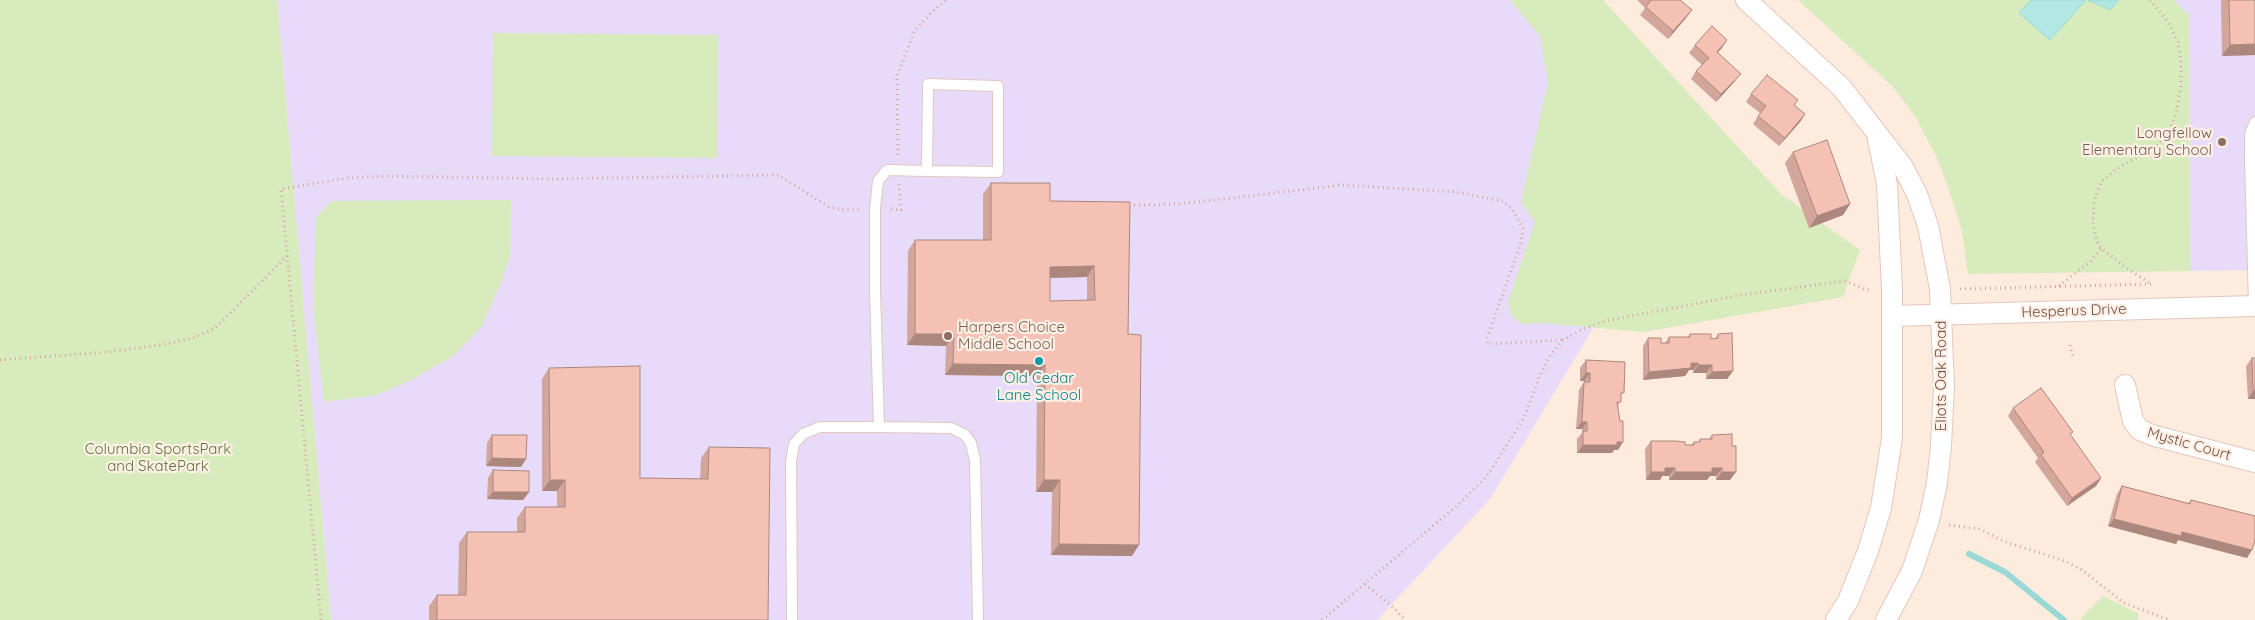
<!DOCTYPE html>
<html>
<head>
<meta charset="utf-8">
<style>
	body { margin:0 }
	canvas { display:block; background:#fdebde }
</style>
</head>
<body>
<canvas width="2255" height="620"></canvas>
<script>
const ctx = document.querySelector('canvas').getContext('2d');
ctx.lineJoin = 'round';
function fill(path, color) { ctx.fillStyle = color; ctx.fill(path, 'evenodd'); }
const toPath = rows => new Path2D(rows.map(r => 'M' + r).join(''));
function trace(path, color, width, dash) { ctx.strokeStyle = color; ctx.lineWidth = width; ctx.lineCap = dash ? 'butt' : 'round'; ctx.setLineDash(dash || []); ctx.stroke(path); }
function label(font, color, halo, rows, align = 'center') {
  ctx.font = font + ' Quicksand,sans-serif'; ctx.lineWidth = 4.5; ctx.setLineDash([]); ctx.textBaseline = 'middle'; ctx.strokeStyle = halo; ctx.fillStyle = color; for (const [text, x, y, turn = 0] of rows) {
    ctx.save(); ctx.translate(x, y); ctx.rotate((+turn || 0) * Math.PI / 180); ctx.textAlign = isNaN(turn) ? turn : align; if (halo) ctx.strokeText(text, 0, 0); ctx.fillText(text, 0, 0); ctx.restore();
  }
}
fill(toPath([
	[277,0,1567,0,1606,307,1490,499,1377,620,331,620],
	[2173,0,2255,0,2255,270,2190,271,2189,14]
]), '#e8dbf9');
fill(toPath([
	[0,0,277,0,331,620,0,620],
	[1510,0,1603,0,1781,194,1860,250,1843,297,1644,332,1541,323,1522,324,1511,316,1508,302,1535,222,1521,201,1548,83,1540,36],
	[1798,0,2173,0,2189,14,2190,271,1968,274,1962,232,1950,193,1937,158,1915,116,1893,87],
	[493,33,718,35,717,158,492,156],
	[511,200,510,257,498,290,481,327,452,357,409,381,377,395,324,402,313,304,316,218,331,201],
	[2103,596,2139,614,2137,620,2081,620,2081,618]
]), '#d8ebbd');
const water = toPath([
	[2031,0,2086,0,2050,40,2019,13,2031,0],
	[2088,0,2119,0,2110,10,2088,0]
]);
fill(water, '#b2e7e4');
trace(water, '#98d9d6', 1);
trace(toPath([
	[1969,554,2005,572,2064,620]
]), '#98d9d6', 6);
const lane = toPath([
	[2254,306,2250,157,2250,134,2255,122],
	[879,427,875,291,875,209,878,181,887,170,927,171,998,172,998,86,928,84,927,171],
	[792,620,791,461,794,444,803,434,820,427,879,427,951,428,964,434,971,443,975,460,978,620]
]);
const street = toPath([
	[1746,0,1842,88,1903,167,1917,194,1928,226,1940,289,1941,315,1944,386,1941,446,1937,483,1929,520,1912,571,1886,620],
	[1892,316,2255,306],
	[2125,385,2133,421,2140,430,2155,436,2255,462],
	[1836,620,1848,601,1868,551,1881,508,1892,438,1892,290,1887,184,1878,139]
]);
trace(lane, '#e3c7bd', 12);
trace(street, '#e3c7bd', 22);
trace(toPath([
	[2150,0,2168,22,2178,42,2181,62,2181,85,2176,114,2169,132,2157,146,2116,169,2101,182,2094,201,2093,225,2097,241,2101,248,2125,267,2151,284],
	[898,155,897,76,915,30,932,12,946,0],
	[1129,205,1159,205,1197,202,1343,185,1456,192,1503,201,1513,210,1523,229,1521,243,1487,338,1488,344,1563,340],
	[891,209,901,210,899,184],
	[2059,286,2091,261,2101,248],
	[1960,289,2151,284],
	[2070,345,2073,357],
	[0,360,108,352,167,344,195,337,214,329,287,256],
	[1949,525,1980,529,2003,541,2065,561,2082,570,2124,603,2170,620],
	[1365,584,1394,608,1405,620],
	[321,620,281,189,347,178,385,176,553,179,778,175,829,207,844,210,859,209],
	[1322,620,1459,504,1487,476,1524,418,1539,378,1550,356,1563,340,1583,329,1605,321,1741,295,1845,281,1867,290,1872,290]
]), '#d8a498', 3, [1, 4]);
trace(lane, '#fff', 10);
trace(street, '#fff', 20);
fill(toPath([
	[1637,0,1680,0,1692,10,1686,18,1668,39,1640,15,1645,8],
	[2221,0,2255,0,2255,55,2222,56],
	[1695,45,1722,48,1718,52,1735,81,1716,102,1691,79,1696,71,1702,65,1689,53],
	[1751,94,1794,105,1805,114,1800,122,1779,146,1753,124,1760,113,1746,102],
	[1793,152,1850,204,1843,215,1809,228,1785,163],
	[991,183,1050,201,1130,202,1128,334,1132,556,1051,555,1052,492,1036,492,1037,376,945,375,946,346,907,345,908,251,915,240,983,240,983,194],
	[1087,277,1087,300,1050,301,1050,278],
	[1690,334,1711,339,1715,339,1718,334,1733,371,1727,379,1706,379,1706,373,1693,373,1693,370,1689,370,1685,376,1643,380,1643,346,1648,338,1661,343,1665,343,1669,337,1688,337],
	[2252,358,2255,358,2255,399,2248,399,2246,366],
	[1586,360,1621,397,1618,406,1618,450,1614,450,1612,453,1577,453,1577,439,1582,433,1582,429,1576,429,1579,390,1584,382,1584,381,1580,381,1580,368],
	[549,368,640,478,700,479,701,458,709,447,768,620,429,620,429,606,437,595,458,595,459,543,467,532,517,532,517,518,525,507,557,507,557,491,542,491,542,379],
	[2013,408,2070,435,2101,478,2096,486,2067,506,2035,462,2038,458,2008,416],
	[492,435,526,459,521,467,486,466,487,443],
	[1712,435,1730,480,1716,480,1716,476,1710,476,1707,480,1669,480,1669,476,1662,476,1660,480,1646,480,1645,449,1651,441,1685,445,1691,445,1694,442,1698,442,1700,439,1709,439],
	[493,470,529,492,523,500,487,499,488,478],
	[2122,486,2188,503,2191,500,2247,558,2178,540,2176,544,2108,526,2117,494]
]), '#d2a69b');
fill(toPath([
	[1692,10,1686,18,1668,39,1673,31],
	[1727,40,1722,48,1711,59,1717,52],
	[2255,44,2255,55,2222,56,2230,45],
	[1741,74,1735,81,1716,102,1721,94],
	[1805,114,1800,122,1779,146,1785,138],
	[1850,204,1843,215,1809,228,1817,216],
	[1094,266,1087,277,1042,278,1050,267],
	[915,334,954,334,946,346,907,345],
	[1691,363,1698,363,1693,370,1689,370,1685,376,1643,380,1649,372],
	[953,364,1045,365,1037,376,945,375],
	[1698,365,1712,365,1706,373,1693,373],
	[1733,371,1727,379,1706,379,1712,372],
	[1586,373,1590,373,1584,381,1580,381],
	[2253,391,2255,391,2255,399,2248,399],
	[1582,422,1587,422,1582,429,1576,429],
	[1617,442,1623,442,1618,450,1614,450,1612,453,1577,453,1583,445],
	[492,458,526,459,521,467,486,466],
	[1665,468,1675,468,1669,476,1662,476,1660,480,1646,480,1651,472],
	[1712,468,1722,468,1716,476,1710,476,1707,480,1669,480,1675,472],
	[1722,472,1736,472,1730,480,1716,480],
	[2101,478,2096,486,2067,506,2072,498],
	[550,480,565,480,557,491,542,491],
	[1044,480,1060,480,1052,492,1036,492],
	[493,492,529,492,523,500,487,499],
	[2114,519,2182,532,2252,550,2247,558,2178,540,2176,544,2108,526],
	[1059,544,1139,545,1132,556,1051,555]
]), '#ab877e');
const building = toPath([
	[1651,0,1680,0,1692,10,1673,31,1646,7,1651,0],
	[2229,0,2255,0,2255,44,2230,45,2229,0],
	[1712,26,1727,40,1717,52,1741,74,1721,94,1696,71,1709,58,1695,45,1712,26],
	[1767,75,1798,100,1794,105,1805,114,1785,138,1758,116,1766,106,1751,94,1767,75],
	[1827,140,1850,204,1817,216,1793,152,1827,140],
	[991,183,1050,183,1050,201,1130,202,1128,334,1141,335,1139,545,1059,544,1060,480,1044,480,1045,365,953,364,954,334,915,334,915,240,991,240,991,183],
	[1094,266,1095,300,1050,301,1050,267,1094,266],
	[1732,333,1733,371,1712,372,1712,365,1698,365,1698,363,1691,363,1691,368,1649,372,1648,338,1661,338,1661,343,1669,343,1669,337,1690,337,1690,334,1711,334,1711,339,1718,338,1718,334,1732,333],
	[2252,358,2255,358,2255,391,2253,391,2252,358],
	[1586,360,1625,362,1624,393,1621,393,1621,402,1617,402,1620,421,1623,421,1623,442,1617,442,1617,445,1583,445,1583,431,1587,431,1587,422,1582,422,1584,382,1590,382,1590,373,1586,373,1586,360],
	[640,366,640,478,708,479,709,447,770,448,768,620,437,620,437,595,466,595,467,532,525,532,525,507,565,507,565,480,550,480,549,368,640,366],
	[2041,388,2073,432,2070,434,2101,478,2072,498,2041,455,2044,452,2013,408,2041,388],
	[1732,434,1732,446,1736,446,1736,472,1722,472,1722,468,1712,468,1712,472,1675,472,1675,468,1665,468,1665,472,1651,472,1651,441,1675,441,1685,442,1685,445,1694,445,1694,442,1700,442,1700,439,1712,439,1712,435,1732,434],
	[492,435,527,435,526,459,492,458,492,435],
	[493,470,529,471,529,492,493,492,493,470],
	[2122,486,2190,504,2191,500,2255,516,2255,540,2252,550,2182,532,2181,536,2114,519,2122,486]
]);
fill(building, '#f4c1b4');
trace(building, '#ab877e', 1);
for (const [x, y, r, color] of [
	[2222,142,5,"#8d6e63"],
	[948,336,5,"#8d6e63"],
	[1039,361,5,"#0f9aa8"]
]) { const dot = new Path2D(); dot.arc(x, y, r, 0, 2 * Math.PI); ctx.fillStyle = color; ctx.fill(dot); trace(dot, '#fff0e5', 2); }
label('15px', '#785e54', '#fff0e5', [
	["Longfellow",2212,133],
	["Elementary School",2212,150],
	["Harpers Choice",958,327,"left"],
	["Middle School",958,344,"left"]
], 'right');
label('15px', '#744d45', '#fff0e5', [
	["Hesperus Drive",2074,311,-2],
	["Eliots Oak Road",1941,376,-90],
	["Mystic Court",2189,444,16]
]);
label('15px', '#0d838f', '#fff0e5', [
	["Old Cedar",1039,378],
	["Lane School",1039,395]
]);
label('15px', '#57743b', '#fff0e5', [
	["Columbia SportsPark",158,449],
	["and SkatePark",158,466]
]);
</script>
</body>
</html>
